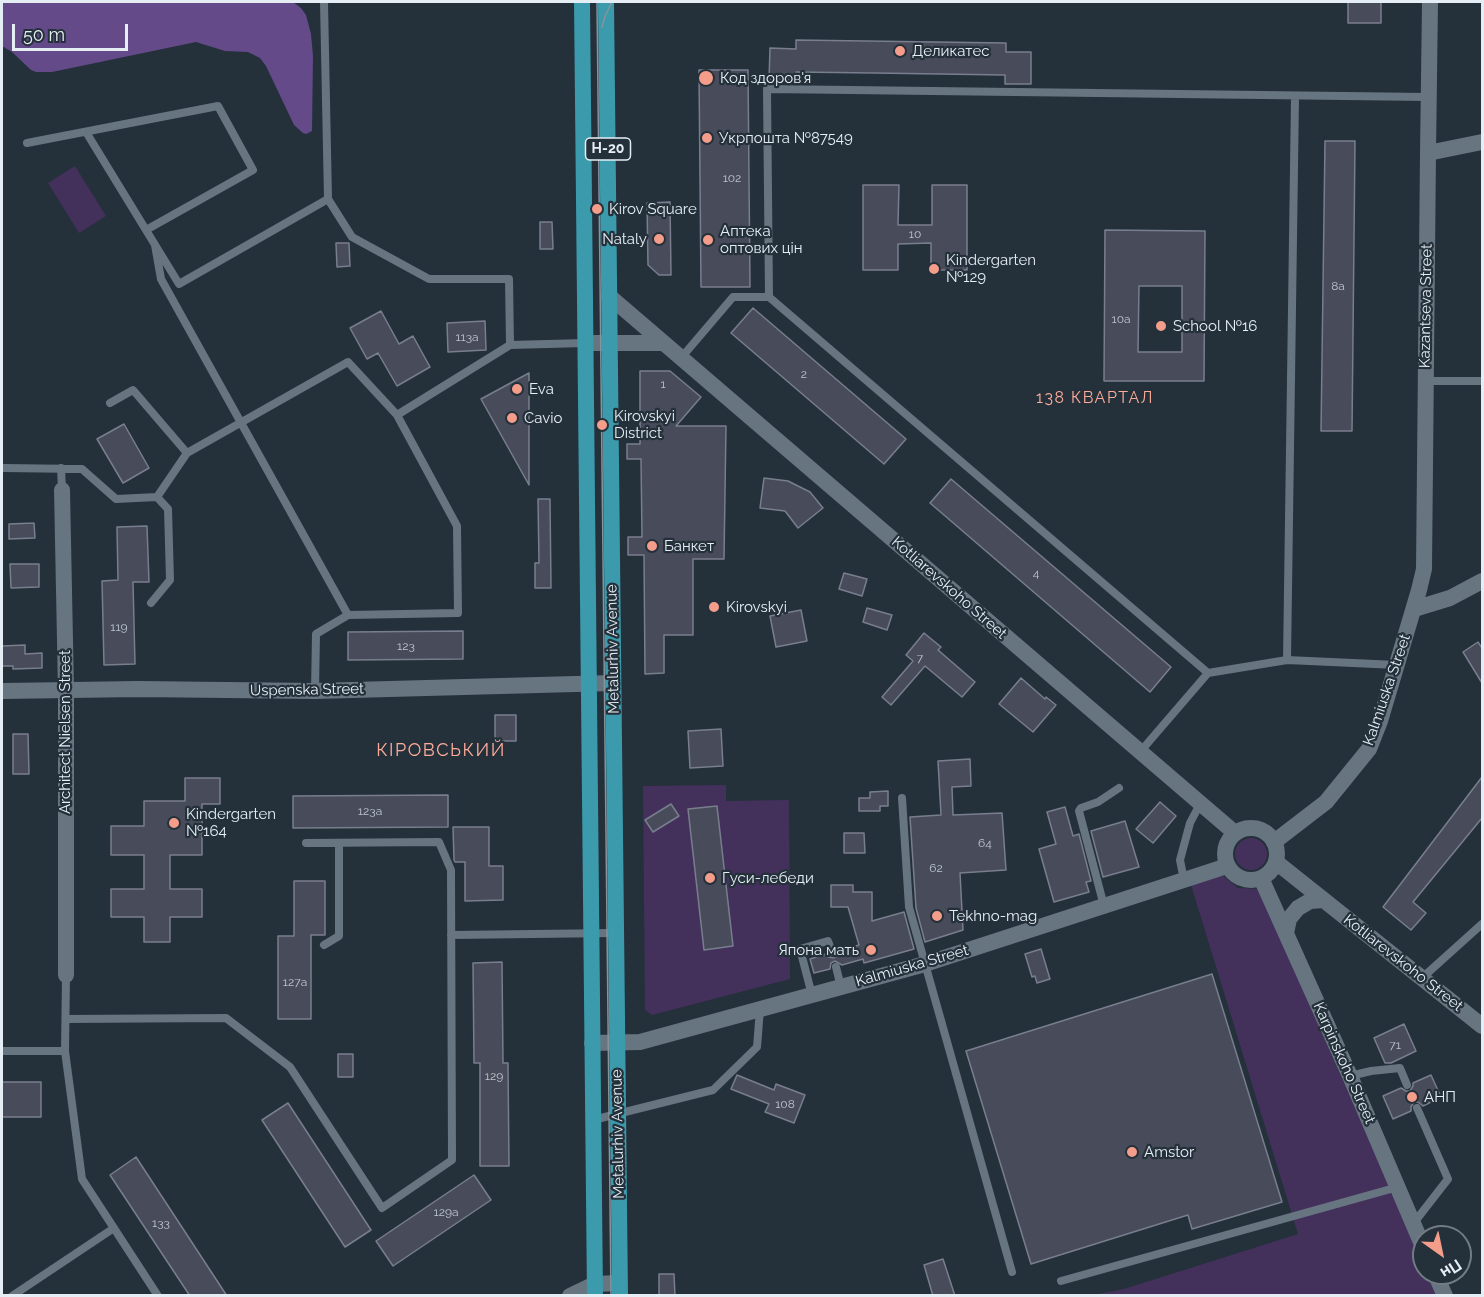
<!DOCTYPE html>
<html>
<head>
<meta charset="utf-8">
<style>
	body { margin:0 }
	#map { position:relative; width:1484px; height:1297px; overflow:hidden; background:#24303a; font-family:Raleway,sans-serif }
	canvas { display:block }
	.frame { position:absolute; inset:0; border:3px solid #e6eef5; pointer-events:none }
	.north { position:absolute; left:1412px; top:1225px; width:60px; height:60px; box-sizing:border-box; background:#24303a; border:2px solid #727c85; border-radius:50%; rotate:147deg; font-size:16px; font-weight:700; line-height:24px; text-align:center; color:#e6eef5 }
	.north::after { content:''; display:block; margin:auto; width:21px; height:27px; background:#f49d8b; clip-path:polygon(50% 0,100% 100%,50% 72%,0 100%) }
	.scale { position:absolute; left:12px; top:24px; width:116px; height:27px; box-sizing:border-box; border:3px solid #e6eef5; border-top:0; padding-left:8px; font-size:18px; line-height:21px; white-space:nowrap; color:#e6eef5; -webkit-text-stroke:4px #24303a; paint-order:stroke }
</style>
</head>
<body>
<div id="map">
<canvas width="1484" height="1297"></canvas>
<div class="frame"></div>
<div class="north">Пн</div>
<div class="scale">50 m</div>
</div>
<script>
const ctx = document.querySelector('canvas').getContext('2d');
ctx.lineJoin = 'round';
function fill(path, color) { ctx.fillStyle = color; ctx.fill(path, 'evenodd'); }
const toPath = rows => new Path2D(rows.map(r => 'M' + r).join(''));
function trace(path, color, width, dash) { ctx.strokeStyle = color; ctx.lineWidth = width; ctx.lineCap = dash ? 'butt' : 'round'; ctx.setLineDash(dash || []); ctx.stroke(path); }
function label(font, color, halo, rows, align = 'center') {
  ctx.font = font + ' Raleway,sans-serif'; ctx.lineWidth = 4.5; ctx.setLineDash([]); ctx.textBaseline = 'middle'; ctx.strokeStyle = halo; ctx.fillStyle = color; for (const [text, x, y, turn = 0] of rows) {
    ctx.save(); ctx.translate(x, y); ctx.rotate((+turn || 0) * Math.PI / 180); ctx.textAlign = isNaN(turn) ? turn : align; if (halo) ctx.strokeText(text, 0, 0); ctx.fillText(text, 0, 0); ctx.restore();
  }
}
fill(toPath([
	[75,166,106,216,79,233,48,183],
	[726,785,726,801,789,800,790,979,652,1015,645,1010,643,786],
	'1235 854a16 16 0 1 1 32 0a16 16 0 1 1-32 0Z',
	[1222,875,1238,888,1259,889,1424,1265,1424,1273,1427,1273,1437,1295,1088,1296,1124,1289,1298,1234,1191,885]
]), '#43315c');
fill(toPath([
	[2,2,293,2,301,8,306,15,311,34,313,56,312,131,306,134,303,133,294,125,266,66,260,58,248,52,225,51,196,42,52,72,36,72,31,70,12,52,2,46]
]), '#644a89');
const building = toPath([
	[1348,2,1381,2,1381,23,1348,23,1348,2],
	[796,40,1006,43,1006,52,1031,52,1031,84,1005,84,1005,75,874,73,796,72,795,80,769,80,770,48,796,49,796,40],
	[699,70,748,70,750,287,701,287,699,70],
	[1325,141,1355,141,1352,431,1321,431,1325,141],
	[863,185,899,185,898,225,932,225,932,185,967,185,967,270,931,270,931,243,898,244,898,270,863,270,863,185],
	[670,202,671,275,659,275,648,265,647,203,670,202],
	[540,222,552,222,553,249,540,249,540,222],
	[1105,230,1205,231,1204,381,1104,381,1105,230],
	[1139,286,1182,286,1182,352,1138,352,1139,286],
	[336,243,349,243,350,266,337,267,336,243],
	[753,308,906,439,884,464,731,333,753,308],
	[381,311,399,344,413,336,430,367,397,386,378,353,367,359,350,328,381,311],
	[485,321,486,350,448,352,447,323,485,321],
	[640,371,670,371,701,397,676,426,726,426,724,559,693,559,693,635,664,635,664,673,645,674,644,555,628,555,628,537,642,537,641,459,627,459,627,444,640,444,640,371],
	[529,373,529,485,481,399,529,373],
	[124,424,149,468,123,483,97,439,124,424],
	[764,478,788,481,810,492,823,508,798,528,785,511,760,508,764,478],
	[951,479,1171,667,1150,692,930,503,951,479],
	[538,499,550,499,551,588,535,588,535,563,539,563,538,499],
	[34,523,35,538,9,539,9,524,34,523],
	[147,526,149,582,133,582,135,664,104,665,102,581,118,580,117,527,147,526],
	[10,564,39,564,39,587,11,588,10,564],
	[844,573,867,579,862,596,839,589,844,573],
	[867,608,892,615,887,630,863,622,867,608],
	[801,610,807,641,776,647,770,616,801,610],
	[463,631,463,659,348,660,348,632,463,631],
	[924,633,941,647,938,650,975,682,962,697,925,666,891,705,882,697,913,661,906,655,924,633],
	[1478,642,1482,648,1482,683,1463,652,1478,642],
	[25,645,25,654,42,653,42,668,13,669,13,666,2,666,2,646,25,645],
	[1021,678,1045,699,1046,697,1056,705,1033,732,999,704,1021,678],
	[495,715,516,715,516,741,495,741,495,715],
	[721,729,723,766,690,768,688,731,721,729],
	[13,734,28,734,29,774,13,774,13,734],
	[970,759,971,786,952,787,953,815,1002,813,1006,870,960,873,963,930,925,942,916,908,910,817,941,815,938,761,970,759],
	[1482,777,1482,818,1413,902,1426,913,1411,930,1383,907,1482,777],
	[185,778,220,778,220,804,202,804,202,855,170,855,170,889,202,889,202,917,170,917,170,942,144,942,144,917,111,917,111,889,144,889,144,855,111,855,111,826,144,826,144,801,185,801,185,778],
	[888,791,888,806,880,806,880,811,859,811,859,798,870,798,870,792,888,791],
	[448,795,448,827,293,828,293,796,448,795],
	[1160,802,1176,816,1153,843,1136,829,1160,802],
	[671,804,679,816,653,832,645,820,671,804],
	[717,806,733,946,704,950,688,809,717,806],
	[1065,807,1073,836,1079,834,1091,881,1086,882,1089,892,1054,902,1039,849,1056,844,1047,812,1065,807],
	[1125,821,1139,867,1103,877,1091,831,1125,821],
	[453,827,489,827,489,866,503,866,503,900,465,901,465,862,455,862,454,860,453,827],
	[844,833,864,833,865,853,844,853,844,833],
	[294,881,325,881,325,935,311,935,311,1019,278,1019,278,936,294,936,294,881],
	[831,885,853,885,853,892,872,892,872,921,904,912,914,949,864,963,863,959,842,965,835,961,831,963,830,969,814,973,810,959,826,954,828,957,834,958,837,956,838,951,859,945,848,907,831,907,831,885],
	[1041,949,1050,979,1037,983,1035,976,1032,977,1025,954,1041,949],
	[502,962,503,1063,508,1063,509,1166,480,1166,480,1063,474,1063,473,963,502,962],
	[1212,974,1282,1202,1192,1229,1188,1215,1031,1264,966,1051,1212,974],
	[1404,1024,1416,1051,1391,1063,1385,1063,1374,1038,1404,1024],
	[338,1054,353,1054,353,1077,338,1077,338,1054],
	[737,1075,774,1090,776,1084,805,1095,794,1123,765,1112,769,1104,731,1089,737,1075],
	[1431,1075,1441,1097,1423,1106,1418,1102,1414,1102,1411,1107,1411,1111,1393,1119,1383,1096,1401,1088,1406,1091,1410,1091,1413,1086,1413,1083,1431,1075],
	[2,1082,41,1082,41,1117,2,1117,2,1082],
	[288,1103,371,1230,345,1247,262,1120,288,1103],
	[136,1157,227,1296,190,1296,110,1175,136,1157],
	[474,1175,491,1200,393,1266,376,1241,474,1175],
	[943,1259,955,1296,933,1296,924,1265,943,1259],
	[659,1274,674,1274,675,1296,659,1296,659,1274]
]);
fill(building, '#484c5a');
trace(building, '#797e8e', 1.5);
trace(toPath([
	[324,2,328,199,352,237,429,279,509,279,510,345],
	[86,132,179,284,328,199],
	[27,143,218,106,253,170,146,230],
	[155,245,161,279,348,615],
	[769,297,767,89,1427,97],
	[681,358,733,297,769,297,1208,673],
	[1426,381,1482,381],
	[110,403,133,390,187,453],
	[397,415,510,345,585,343],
	[2,468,82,469,116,499,157,497,168,509,170,580,151,603],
	[61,468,62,490],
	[157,497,187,453,348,362,397,415,457,526,458,613,348,615,316,634,315,691],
	[1287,660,1295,97],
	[1140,752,1208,673,1287,660,1397,665],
	[902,798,909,907,1012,1272],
	[1184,880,1180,860,1190,823,1200,804],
	[1104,906,1079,811,1081,808,1098,802,1119,788],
	[451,935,615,933],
	[324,945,339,936,339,843],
	[836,967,841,987],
	[66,975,65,1051,82,1179,158,1296],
	[1422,978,1482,924],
	[812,995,800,949,828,941,832,952],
	[66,1019,226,1018,290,1067,382,1208,452,1160,451,870,439,842,306,843],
	[2,1051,65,1051],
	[1350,1076,1371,1071,1400,1068,1407,1085],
	[593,1120,713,1090,757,1047,760,1009],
	[1413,1224,1448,1179,1417,1108],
	[1061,1281,1398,1187],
	[12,1296,114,1228]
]), '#677580', 8);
trace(toPath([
	[62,490,66,691,66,975],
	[1414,609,1450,598,1482,581],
	[1274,842,1326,802,1369,749,1380,721,1419,590,1424,569,1428,153],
	[1276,862,1482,1026],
	[1286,933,1289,919,1298,908,1310,901,1324,900],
	[570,1296,595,1284,619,1283]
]), '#677580', 16);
trace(toPath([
	[1430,2,1428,153,1482,142],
	[609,296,1235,833],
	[585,343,663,343],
	[2,691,138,689,315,691,613,683],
	'1225 854a26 26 0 1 1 52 0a26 26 0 1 1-52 0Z',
	[1261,878,1350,1076,1424,1249],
	[592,1043,640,1042,841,987,925,964,1227,866],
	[1435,1273,1445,1296]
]), '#677580', 16);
trace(toPath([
	[582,2,595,1296],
	[606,2,620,1296]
]), '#3b9aac', 16);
trace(toPath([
	[597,2,611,1296],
	[602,27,605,16,612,2]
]), '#89939b', 1.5);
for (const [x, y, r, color] of [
	[900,51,6,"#f49d8b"],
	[706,78,8,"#f49d8b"],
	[707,138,6,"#f49d8b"],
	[597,209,6,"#f49d8b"],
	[659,239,6,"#f49d8b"],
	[708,240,6,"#f49d8b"],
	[934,269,6,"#f49d8b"],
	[1161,326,6,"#f49d8b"],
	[517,389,6,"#f49d8b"],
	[512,418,6,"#f49d8b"],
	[602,425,6,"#f49d8b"],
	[652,546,6,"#f49d8b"],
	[714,607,6,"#f49d8b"],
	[174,823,6,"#f49d8b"],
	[710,878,6,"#f49d8b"],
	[937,916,6,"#f49d8b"],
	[871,950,6,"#f49d8b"],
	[1412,1097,6,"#f49d8b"],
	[1132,1152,6,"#f49d8b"]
]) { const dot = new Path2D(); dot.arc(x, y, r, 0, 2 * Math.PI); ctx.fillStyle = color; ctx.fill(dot); trace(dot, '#24303a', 2); }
label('12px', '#bec6ce', null, [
	["102",732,178],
	["10",915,234],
	["8а",1338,286],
	["10а",1121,319],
	["113а",467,337],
	["2",804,374],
	["1",663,384],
	["4",1036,573],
	["119",119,627],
	["123",406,646],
	["7",920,658],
	["123а",370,811],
	["64",985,843],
	["62",936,868],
	["127а",295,982],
	["71",1395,1045],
	["129",494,1076],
	["108",785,1104],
	["129а",446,1212],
	["133",161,1223]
]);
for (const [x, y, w] of [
	[608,149,45]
]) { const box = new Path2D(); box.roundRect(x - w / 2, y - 11, w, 22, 4.5); ctx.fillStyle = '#24303a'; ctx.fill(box); trace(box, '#e6eef5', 1.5); }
label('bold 14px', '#e6eef5', null, [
	["Н-20",608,149]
]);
label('15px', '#e6eef5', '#24303a', [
	["Деликатес",912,51],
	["Код здоров'я",720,78],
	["Укрпошта №87549",719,138],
	["Kirov Square",609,209],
	["Аптека",720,231],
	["оптових цін",720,248],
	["Nataly",647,239,"right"],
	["Kindergarten",946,260],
	["№129",946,277],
	["School №16",1173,326],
	["Eva",529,389],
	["Kirovskyi",614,416],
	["District",614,433],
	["Cavio",524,418],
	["Банкет",664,546],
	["Kirovskyi",726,607],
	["Kindergarten",186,814],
	["№164",186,831],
	["Гуси-лебеди",722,878],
	["Tekhno-mag",949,916],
	["Япона мать",859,950,"right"],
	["АНП",1424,1097],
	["Amstor",1144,1152]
], 'left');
label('15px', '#e6eef5', '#24303a', [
	["Kazantseva Street",1426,306,-89],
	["Kotliarevskoho Street",949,588,41],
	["Metalurhiv Avenue",613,649,-91],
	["Uspenska Street",307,690,-1],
	["Kalmiuska Street",1387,690,-71],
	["Architect Nielsen Street",65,732,-90],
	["Kotliarevskoho Street",1403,963,38],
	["Kalmiuska Street",912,966,-16],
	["Karpinskoho Street",1344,1063,66],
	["Metalurhiv Avenue",618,1134,-91]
]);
ctx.letterSpacing = '1.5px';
label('16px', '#feac9a', '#24303a', [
	["138 КВАРТАЛ",1095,398]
]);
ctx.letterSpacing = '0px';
ctx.letterSpacing = '1.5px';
label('18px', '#feac9a', '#24303a', [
	["КІРОВСЬКИЙ",441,751]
]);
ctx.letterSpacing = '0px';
</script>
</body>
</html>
